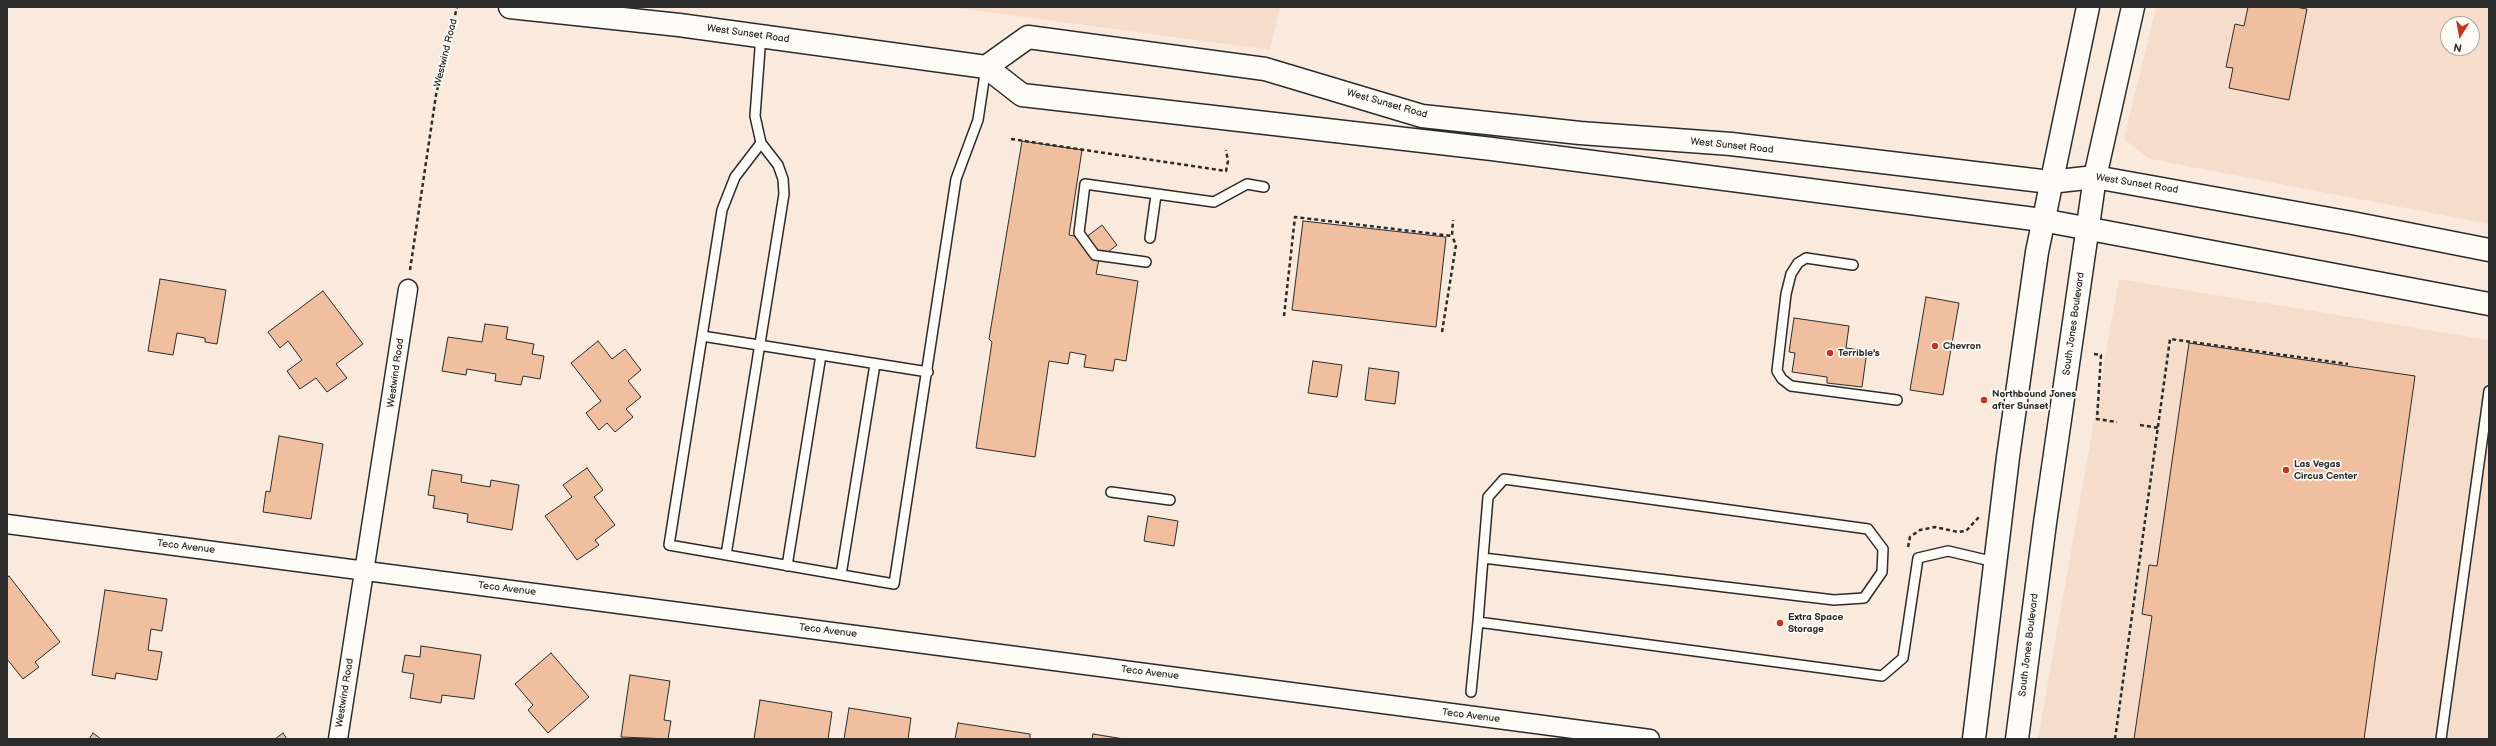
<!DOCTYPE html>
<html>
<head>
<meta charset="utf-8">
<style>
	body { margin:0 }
	#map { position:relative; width:2496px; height:746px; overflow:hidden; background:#f9eadd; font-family:"Balsamiq Sans",sans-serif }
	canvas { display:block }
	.frame { position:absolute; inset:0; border:8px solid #2b2b2b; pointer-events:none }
	.north { position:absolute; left:2440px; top:16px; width:40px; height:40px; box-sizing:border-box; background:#fdfcf7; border:1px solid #a9a8a5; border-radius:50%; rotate:191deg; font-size:11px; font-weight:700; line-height:16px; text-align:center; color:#2b2b2b }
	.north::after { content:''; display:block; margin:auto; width:14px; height:18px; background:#c8321e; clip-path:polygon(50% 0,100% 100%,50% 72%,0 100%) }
</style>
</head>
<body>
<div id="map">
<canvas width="2496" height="746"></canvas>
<div class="frame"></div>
<div class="north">N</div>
</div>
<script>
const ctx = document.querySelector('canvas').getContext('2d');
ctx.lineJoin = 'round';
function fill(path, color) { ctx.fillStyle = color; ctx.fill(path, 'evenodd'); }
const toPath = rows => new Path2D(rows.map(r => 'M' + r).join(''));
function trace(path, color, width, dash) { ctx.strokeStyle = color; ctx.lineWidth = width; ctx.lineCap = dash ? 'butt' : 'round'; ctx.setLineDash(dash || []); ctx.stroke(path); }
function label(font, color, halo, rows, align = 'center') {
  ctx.font = font + ' "Balsamiq Sans",sans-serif'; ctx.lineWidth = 3.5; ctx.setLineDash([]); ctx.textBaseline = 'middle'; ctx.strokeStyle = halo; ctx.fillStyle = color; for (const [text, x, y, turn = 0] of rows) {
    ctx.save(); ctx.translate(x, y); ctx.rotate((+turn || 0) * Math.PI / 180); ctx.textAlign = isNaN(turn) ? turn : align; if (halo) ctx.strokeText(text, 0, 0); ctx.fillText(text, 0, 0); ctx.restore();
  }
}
fill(toPath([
	[950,7,1280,7,1270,50],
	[2156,7,2489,7,2489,224,2150,159,2124,139],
	[2448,24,2472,24,2472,48,2448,48],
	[2119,279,2489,340,2489,739,2038,739]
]), '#f6ddcb');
const building = toPath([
	[2248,7,2295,7,2307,9,2289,100,2229,88,2233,68,2226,67,2235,24,2244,26,2248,7],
	[1022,141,1082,150,1069,235,1085,238,1102,225,1117,245,1099,259,1096,274,1138,281,1126,361,1115,359,1113,371,1084,367,1086,355,1070,352,1068,364,1049,361,1035,457,976,448,992,342,989,339,1022,141],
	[1303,221,1446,237,1436,327,1292,310,1303,221],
	[160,279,226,290,217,344,205,342,205,338,177,333,173,355,148,351,160,279],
	[323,291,363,344,336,364,347,378,327,392,316,378,300,389,287,371,302,360,288,341,280,348,268,332,323,291],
	[1926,297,1959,303,1943,395,1910,390,1926,297],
	[1794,318,1849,326,1846,348,1867,351,1862,387,1827,383,1827,377,1792,372,1795,353,1789,352,1794,318],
	[485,324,508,327,506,339,534,344,532,354,544,356,540,379,523,376,521,385,495,381,496,374,467,369,466,375,442,371,448,337,482,342,485,324],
	[598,341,612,359,625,349,641,370,628,381,641,397,626,409,633,417,615,432,607,423,599,430,586,413,601,401,571,363,598,341],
	[2189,343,2415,376,2364,739,2134,739,2152,616,2142,614,2149,565,2157,566,2189,343],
	[1313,361,1342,365,1337,397,1308,393,1313,361],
	[1369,368,1399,372,1395,404,1365,400,1369,368],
	[279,436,323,444,311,519,263,512,266,491,270,492,279,436],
	[587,468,603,490,594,497,615,525,595,540,599,545,577,560,545,516,572,497,563,485,587,468],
	[432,470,462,475,461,482,490,487,491,480,519,485,512,530,467,522,468,514,433,508,435,496,428,495,432,470],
	[1148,516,1178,521,1174,546,1144,541,1148,516],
	[9,576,60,642,35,662,39,667,23,679,7,659,7,578,9,576],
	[105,590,167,599,162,631,151,629,148,650,162,652,157,680,116,673,115,679,92,675,105,590],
	[421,646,481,655,474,699,442,695,441,703,410,698,414,674,402,672,405,655,420,657,421,646],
	[551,653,589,697,548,733,528,710,533,705,515,684,551,653],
	[630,675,670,681,664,720,671,721,668,739,621,737,630,675],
	[760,700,832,712,828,739,754,739,760,700],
	[849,708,911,718,908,739,844,739,849,708],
	[958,723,1030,734,1030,739,955,739,958,723],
	[93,733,101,739,89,739,93,733],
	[283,733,287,739,275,739,283,733],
	[1093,734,1124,739,1092,739,1093,734]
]);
fill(building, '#f0bfa0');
trace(building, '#2b2b2b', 1);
const service = toPath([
	[761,35,755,116,761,143,735,177,722,210,669,545,894,584,956,179,978,120,986,67],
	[1150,238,1156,195],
	[1146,262,1095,255,1079,233,1085,184,1214,202,1247,184,1264,187],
	[1853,265,1806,258,1798,263,1791,274,1786,294,1777,371,1782,379,1791,386,1897,400],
	[702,336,928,372],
	[1111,492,1170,500],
	[726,555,784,194,783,179,778,165,761,143],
	[1483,558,1834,600,1864,598,1882,572,1883,549,1868,529,1504,479,1488,497,1483,558,1478,622,1882,676,1903,658,1918,558,1948,551,1995,562],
	[787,566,821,355],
	[841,575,875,364],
	[1471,692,1478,622],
	[2441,739,2489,391]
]);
const minor = toPath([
	[7,524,1650,739],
	[338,739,408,289]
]);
const secondary = toPath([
	[510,7,679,25,986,67,1022,95,1492,149,2042,220,2489,304],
	[986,67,1028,37,1265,69,1422,116,1580,133,1731,144,2050,182,2095,177,2352,223,2489,250]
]);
const primary = toPath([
	[1974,739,2008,457,2037,252,2088,7],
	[2017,739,2045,523,2095,177,2133,7]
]);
trace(service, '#2b2b2b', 12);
trace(minor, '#2b2b2b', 21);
trace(secondary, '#2b2b2b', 25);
trace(primary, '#2b2b2b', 25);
trace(toPath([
	[1011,139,1226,171,1228,161,1226,150],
	[410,270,436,95,457,7],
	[1284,316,1295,217,1452,236,1453,220],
	[1442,332,1456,245,1452,236],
	[2094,354,2101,355,2097,419,2117,422],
	[2140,425,2159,428],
	[1908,547,1910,537,1920,530,1935,527,1958,532,1966,531,1979,517],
	[2115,739,2170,339,2348,364]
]), '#2b2b2b', 2.5, [4, 3]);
trace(service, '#fdfcf7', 9);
trace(minor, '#fdfcf7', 18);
trace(secondary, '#fdfcf7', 22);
trace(primary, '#fdfcf7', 22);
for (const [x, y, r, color] of [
	[1935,346,4,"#c8321e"],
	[1830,353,4,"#c8321e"],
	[1984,400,4,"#c8321e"],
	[2286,470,4,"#c8321e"],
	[1780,623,4,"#c8321e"]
]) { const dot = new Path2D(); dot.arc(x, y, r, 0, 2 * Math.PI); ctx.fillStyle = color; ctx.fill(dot); trace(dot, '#fdfcf7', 1.5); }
label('10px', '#2b2b2b', '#fdfcf7', [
	["West Sunset Road",748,34,8],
	["Westwind Road",446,53,-76],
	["West Sunset Road",1387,104,16],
	["West Sunset Road",1732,146,6],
	["West Sunset Road",2137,184,9],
	["South Jones Boulevard",2074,324,-82],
	["Westwind Road",396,373,-82],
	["Teco Avenue",186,547,7],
	["Teco Avenue",507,589,7],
	["Teco Avenue",828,631,7],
	["South Jones Boulevard",2029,645,-83],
	["Teco Avenue",1150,673,7],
	["Westwind Road",345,693,-81],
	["Teco Avenue",1471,716,7]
]);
label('bold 10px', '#2b2b2b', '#fdfcf7', [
	["Chevron",1943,346],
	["Terrible's",1838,353],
	["Northbound Jones",1992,394],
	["after Sunset",1992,406],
	["Las Vegas",2294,464],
	["Circus Center",2294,476],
	["Extra Space",1788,617],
	["Storage",1788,629]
], 'left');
</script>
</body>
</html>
